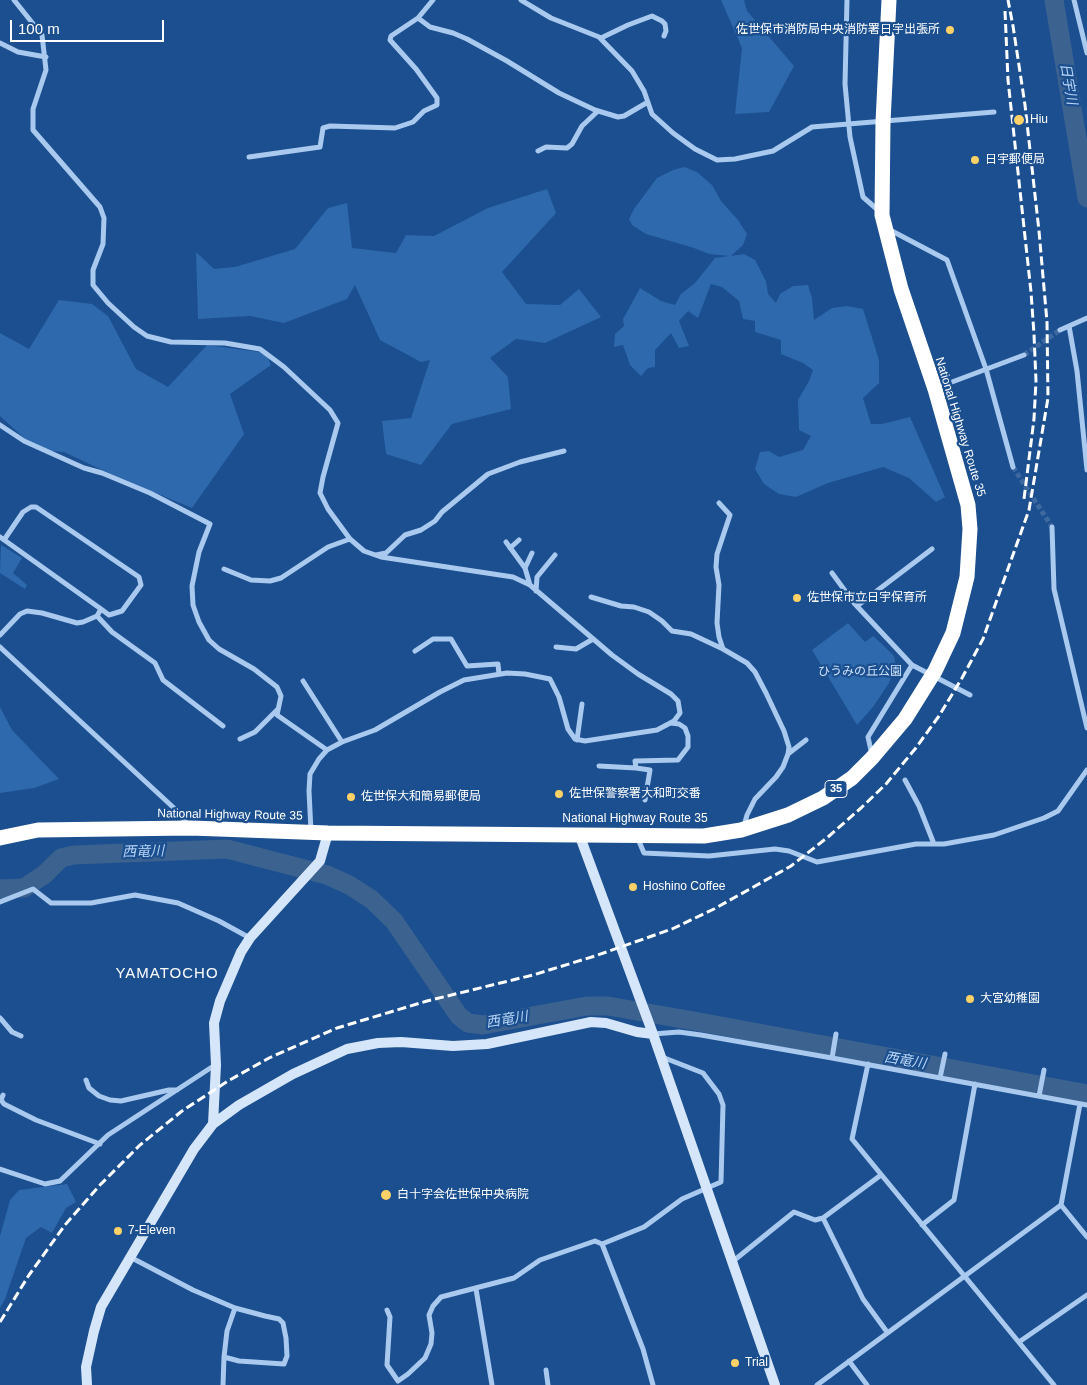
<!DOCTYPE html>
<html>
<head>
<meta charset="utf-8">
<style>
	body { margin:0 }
	#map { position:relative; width:1087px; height:1385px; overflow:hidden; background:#1b4f8f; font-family:Arial,sans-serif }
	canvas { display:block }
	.scale { position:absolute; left:10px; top:20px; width:154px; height:22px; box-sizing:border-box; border:2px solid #fff; border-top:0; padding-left:6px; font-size:15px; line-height:18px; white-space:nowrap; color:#fff; -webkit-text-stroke:4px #1b4f8f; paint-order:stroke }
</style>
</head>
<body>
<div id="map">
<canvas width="1087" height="1385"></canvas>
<div class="scale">100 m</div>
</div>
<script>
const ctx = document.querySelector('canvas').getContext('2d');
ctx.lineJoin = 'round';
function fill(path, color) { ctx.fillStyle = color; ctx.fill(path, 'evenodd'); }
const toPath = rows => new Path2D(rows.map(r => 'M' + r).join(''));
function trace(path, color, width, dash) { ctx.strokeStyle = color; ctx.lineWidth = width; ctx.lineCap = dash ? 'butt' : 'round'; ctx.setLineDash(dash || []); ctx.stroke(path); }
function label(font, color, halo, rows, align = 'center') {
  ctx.font = font + ' Arial,"Noto Sans JP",sans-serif'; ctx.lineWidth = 4.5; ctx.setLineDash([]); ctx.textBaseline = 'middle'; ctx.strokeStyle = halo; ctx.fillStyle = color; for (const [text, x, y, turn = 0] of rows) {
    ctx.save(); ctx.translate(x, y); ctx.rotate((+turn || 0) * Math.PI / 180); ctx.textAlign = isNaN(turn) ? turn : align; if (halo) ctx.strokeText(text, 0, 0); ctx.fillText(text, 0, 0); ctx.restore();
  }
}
fill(toPath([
	[721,0,744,0,747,11,794,66,769,112,735,114,742,48],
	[684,167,697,172,712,185,721,201,738,220,747,234,743,245,731,256,744,254,755,260,766,281,768,294,776,303,780,294,793,286,808,285,812,298,814,320,832,308,847,306,863,309,879,360,879,383,863,398,871,424,882,424,910,417,945,497,936,502,909,478,883,467,828,483,796,497,779,494,764,484,755,469,760,452,769,451,779,457,803,450,811,436,799,430,798,400,809,381,813,370,803,363,781,354,781,340,755,332,755,321,743,319,739,301,722,287,711,284,698,318,688,311,679,321,689,346,679,348,671,333,655,350,655,367,648,368,641,376,630,365,623,345,614,347,615,334,624,326,623,319,640,288,661,301,675,305,681,294,695,283,715,258,729,256,709,254,694,248,646,234,632,225,629,219,634,209,657,178,673,170],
	[547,189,556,213,502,272,526,304,560,305,579,289,601,317,545,343,516,339,490,358,508,377,511,409,452,424,421,465,386,454,382,421,411,418,430,360,421,362,380,340,355,285,347,299,284,323,250,316,198,319,196,252,214,269,235,267,295,249,328,208,347,203,352,248,396,253,406,235,434,236,488,208],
	[59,300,92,304,108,316,136,369,168,387,207,345,266,353,271,365,230,394,244,434,192,508,117,477,64,452,37,450,0,416,0,333,29,349],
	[1,545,22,558,13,573,27,585,25,589,0,573],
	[848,623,865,642,873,636,882,644,894,656,896,666,889,683,873,707,857,725,812,650],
	[0,707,12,730,59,779,34,788,0,793],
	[67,1184,76,1202,66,1208,52,1233,41,1227,26,1238,5,1299,0,1308,0,1236,10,1200,19,1190]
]), '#2e69ad');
trace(toPath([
	[1054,0,1087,198],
	[0,889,24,888,45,874,61,858,74,855,227,849,327,875,349,885,371,899,394,921,459,1016,468,1023,483,1025,587,1006,608,1006,694,1021,1087,1094]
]), '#3c6290', 19);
trace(toPath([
	[1024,355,1060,330],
	[1013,467,1052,527]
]), '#3d69a0', 5, [5, 2.5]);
trace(toPath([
	[14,0,42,35,46,70,33,109,33,130,100,207,104,218,103,244,93,270,93,285,108,303,134,327,147,336,171,342,225,343,260,349,284,367,330,410,338,423,323,477,320,493,328,509,350,539,364,551,381,557,513,577,530,585,612,655,638,674,671,694,678,701,680,713,674,721,657,730,585,741,575,739,568,729,559,697,550,679,525,674,507,673,464,680,440,692,375,730,342,742,327,750,319,759,310,774,309,791,311,831],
	[521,0,551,18,599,37,632,71,644,91,652,114,673,133,695,149,717,160,735,159,773,151,812,127,994,112],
	[847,0,845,84,850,137,863,197,879,211],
	[1074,0,1087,53],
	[418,18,430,27,453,33,467,39,507,61,559,93,595,110,618,117,624,116,648,102],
	[601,38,628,25,652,16,662,21,665,24,666,31,664,36],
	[0,43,18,52,46,57],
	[538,151,546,147,567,148,572,144,582,126,598,111],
	[249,157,320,147,323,128,330,126,395,128,413,122,424,111,437,105,437,98,416,69,390,40,391,36,418,18,433,0],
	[890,230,947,260,986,369,1013,467],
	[1069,326,1077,371,1087,470],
	[1060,330,1087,318],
	[936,388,1024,355],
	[0,425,24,441,84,468,102,473,150,493,210,524,199,552,192,586,193,605,199,622,209,640,219,649,254,669,277,687,281,696,277,715,327,750],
	[719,503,730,515,717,554,716,567,719,585,717,623,719,637,723,649,747,663,755,672,766,693,784,731,789,747,788,754,783,767,776,777,755,799,747,815,744,826],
	[1052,527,1054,589,1087,728],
	[0,537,101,609,97,616,83,622,77,623,42,613,27,611,20,614,0,635],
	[4,540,23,512,31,507,36,507,139,577,141,585,122,611,109,615,101,609],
	[506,542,525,568,530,585],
	[510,548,519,540],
	[376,555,386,553,405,535,421,530,435,521,442,512,488,474,520,462,564,451],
	[525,568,532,553],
	[224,569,251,580,270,581,281,578,328,547,350,539],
	[832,573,854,603,912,665,868,737,872,755],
	[536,591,537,577,555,555],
	[591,597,621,606,634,607,649,612,662,621,672,631,691,634,723,649],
	[857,606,932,549],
	[97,616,112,632,155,663,163,680,223,726],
	[0,647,175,809,189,826],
	[556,647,576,649,593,639],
	[415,651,433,639,451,639,467,666,498,664,499,674],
	[912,665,970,695],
	[303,681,342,742],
	[240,739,255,732,278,709],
	[577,740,582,704],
	[788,754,806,740],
	[599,766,636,768,635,761,678,760,688,747,688,736,685,728,679,724,671,723],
	[636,768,650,770,645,800],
	[905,780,919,806,934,844],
	[638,839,644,853,709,856,775,849,789,851,817,862,916,844,944,844,994,835,1044,818,1058,811,1087,770],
	[0,902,33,889,51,903,91,903,135,895,178,903,219,921,250,938],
	[0,1018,12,1032,21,1036],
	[653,1034,679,1032,701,1035,832,1058,1087,1105],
	[832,1058,836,1034],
	[868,1064,852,1139,1054,1385],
	[940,1078,945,1054],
	[86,1080,89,1088,99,1096,110,1100,121,1101,169,1090,177,1090],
	[3,1095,1,1100,4,1104,36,1120,100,1144],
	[1039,1096,1044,1070],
	[0,1169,45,1184,60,1181,108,1135,215,1065],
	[1061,1205,1087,1237],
	[823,1218,863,1299,887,1332],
	[922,1225,954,1200,975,1084],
	[130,1257,193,1290,235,1308,265,1316,279,1319,283,1323,286,1338,287,1356,284,1364,239,1361,224,1357,223,1385],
	[732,1262,794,1212,815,1220,823,1218,881,1175],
	[476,1289,492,1385],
	[387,1310,390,1317,387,1365,398,1381,408,1374,425,1358,431,1344,432,1333,429,1315,433,1306,441,1297,514,1278,540,1260,595,1241,602,1244],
	[1019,1342,1087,1295],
	[224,1357,227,1331,235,1308],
	[849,1361,867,1385],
	[546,1370,548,1385],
	[653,1385,643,1349,602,1244,644,1227,682,1199,721,1182,723,1105,719,1094,703,1073,662,1057],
	[817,1385,1061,1205,1080,1104]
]), '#a9c9ee', 5);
trace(toPath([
	[579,834,653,1034,775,1385],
	[213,1124,216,1065,214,1023,220,1001,241,952,250,938,320,861,328,833],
	[87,1385,86,1367,94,1331,101,1307,194,1149,213,1124,239,1105,293,1074,347,1049,378,1043,401,1042,453,1046,487,1044,591,1022,606,1023,637,1032,653,1034]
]), '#d6e6fa', 10);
trace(toPath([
	[0,838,38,830,191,828,328,833,704,836,741,830,788,815,823,798,852,778,872,758,905,719,935,671,953,633,967,577,970,529,968,505,935,389,901,289,882,215,883,122,889,0]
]), '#fff', 15);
trace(toPath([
	[1005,11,1008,80,1031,292,1034,334,1036,381,1034,419,1024,499],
	[0,1322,29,1275,65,1225,100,1185,140,1145,182,1111,228,1081,269,1058,337,1028,427,1001,533,975,595,956,672,929,714,909,791,866,828,837,861,808,886,784,915,749,939,716,962,678,983,639,1029,510,1048,398,1047,322,1039,231,1025,105,1013,26,1008,0]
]), '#fff', 3, [9, 4]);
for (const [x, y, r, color] of [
	[950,30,5,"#ffd166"],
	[1019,120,6,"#ffd166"],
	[975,160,5,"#ffd166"],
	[797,598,5,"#ffd166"],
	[559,794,5,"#ffd166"],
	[351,797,5,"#ffd166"],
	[633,887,5,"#ffd166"],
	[970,999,5,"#ffd166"],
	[386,1195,6,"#ffd166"],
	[118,1231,5,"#ffd166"],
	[735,1363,5,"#ffd166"]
]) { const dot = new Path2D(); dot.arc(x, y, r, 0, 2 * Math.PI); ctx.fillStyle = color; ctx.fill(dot); trace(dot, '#1b4f8f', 2); }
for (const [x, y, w] of [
	[836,789,22]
]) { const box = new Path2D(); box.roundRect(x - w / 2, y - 8.5, w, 17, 4); ctx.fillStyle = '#1b4f8f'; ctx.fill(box); trace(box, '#fff', 1); }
label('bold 11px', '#fff', null, [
	["35",836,789]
]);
label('12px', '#fff', '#1b4f8f', [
	["佐世保市消防局中央消防署日宇出張所",940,30,"right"],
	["Hiu",1030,120],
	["日宇郵便局",985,160],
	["佐世保市立日宇保育所",807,598],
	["佐世保警察署大和町交番",569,794],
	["佐世保大和簡易郵便局",361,797],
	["Hoshino Coffee",643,887],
	["大宮幼稚園",980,999],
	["白十字会佐世保中央病院",397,1195],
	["7-Eleven",128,1231],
	["Trial",745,1363]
], 'left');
label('12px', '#fff', '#1b4f8f', [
	["National Highway Route 35",960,427,73],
	["National Highway Route 35",230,815,1],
	["National Highway Route 35",635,819]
]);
label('12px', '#cfe3fa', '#1b4f8f', [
	["ひうみの丘公園",860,672]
]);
label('italic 14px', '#b5d3f5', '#1b4f8f', [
	["日宇川",1068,84,80],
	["西竜川",143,852,-2],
	["西竜川",507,1020,-9],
	["西竜川",905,1061,10]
]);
ctx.letterSpacing = '1px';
label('15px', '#fff', '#1b4f8f', [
	["YAMATOCHO",167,974]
]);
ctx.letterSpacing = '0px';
</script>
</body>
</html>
